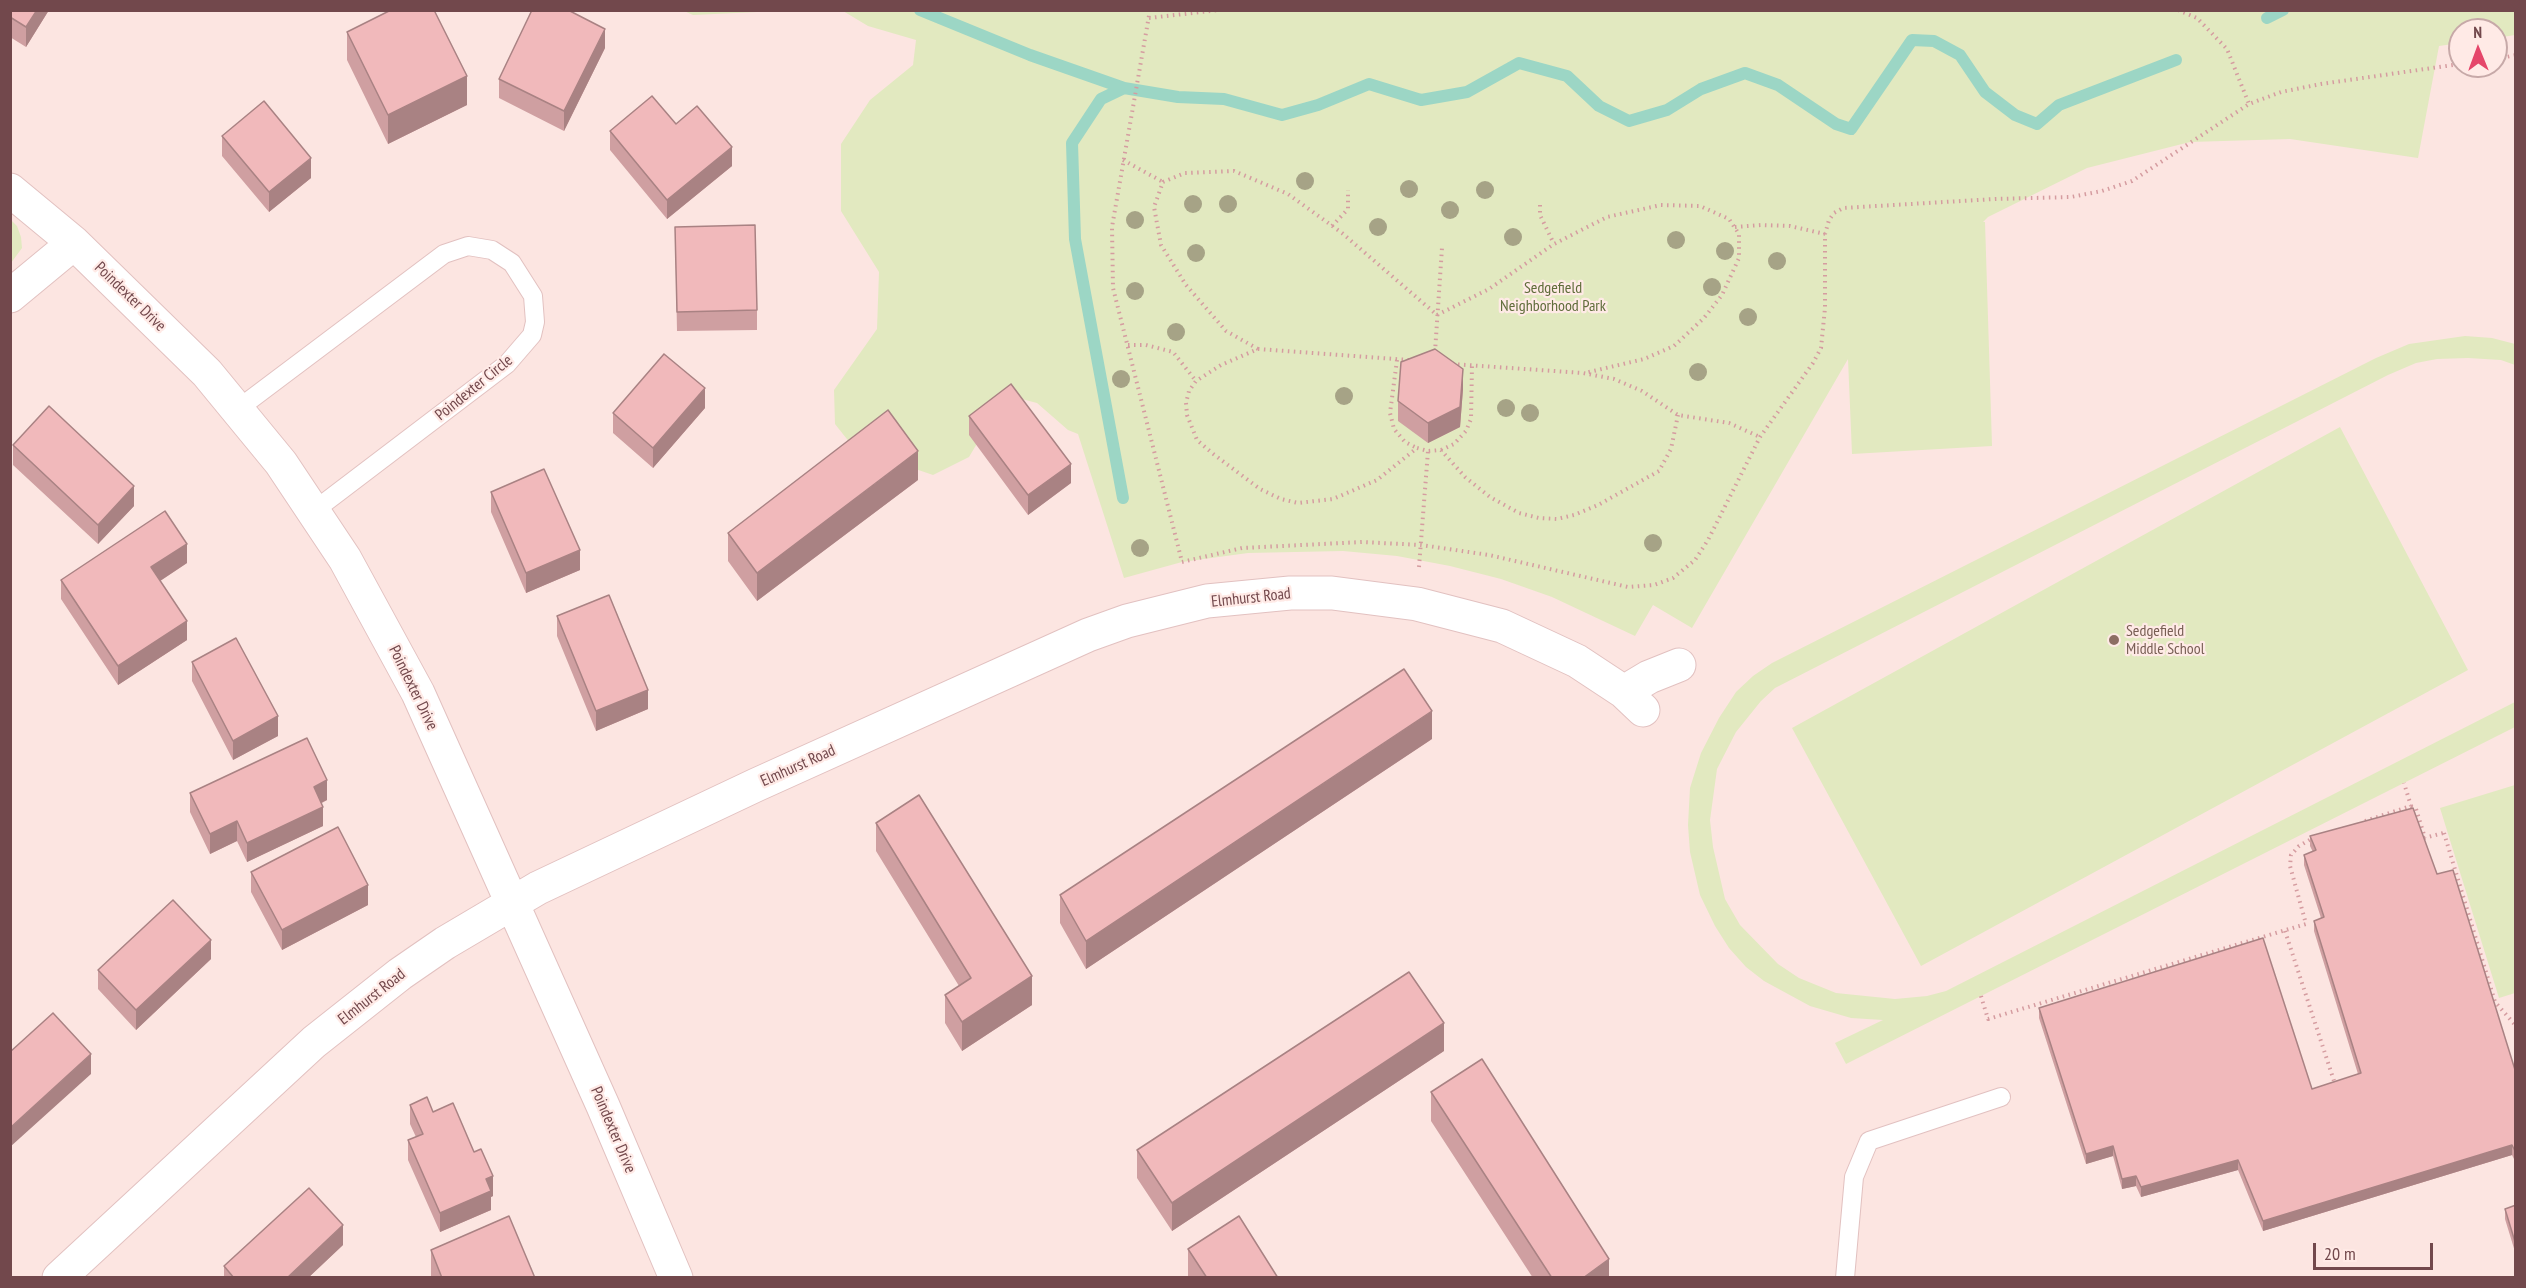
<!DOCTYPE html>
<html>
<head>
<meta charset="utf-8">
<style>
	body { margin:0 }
	#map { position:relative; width:2526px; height:1288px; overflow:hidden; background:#fce5e1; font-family:"PT Sans Narrow",sans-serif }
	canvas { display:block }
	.frame { position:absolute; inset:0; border:12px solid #72484c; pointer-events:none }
	.north { position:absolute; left:2448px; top:18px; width:60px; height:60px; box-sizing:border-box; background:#ffeae6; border:2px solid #c7a9a8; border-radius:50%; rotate:359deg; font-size:16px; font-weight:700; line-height:24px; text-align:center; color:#72484c }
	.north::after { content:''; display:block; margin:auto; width:21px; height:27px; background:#e5466a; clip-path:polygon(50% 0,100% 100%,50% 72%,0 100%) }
	.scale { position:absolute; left:2313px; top:1243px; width:120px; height:27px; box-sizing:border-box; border:3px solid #72484c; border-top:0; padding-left:8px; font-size:18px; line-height:21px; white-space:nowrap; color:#72484c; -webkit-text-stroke:4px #ffeae6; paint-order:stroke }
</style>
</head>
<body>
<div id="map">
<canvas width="2526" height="1288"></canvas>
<div class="frame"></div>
<div class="north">N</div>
<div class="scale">20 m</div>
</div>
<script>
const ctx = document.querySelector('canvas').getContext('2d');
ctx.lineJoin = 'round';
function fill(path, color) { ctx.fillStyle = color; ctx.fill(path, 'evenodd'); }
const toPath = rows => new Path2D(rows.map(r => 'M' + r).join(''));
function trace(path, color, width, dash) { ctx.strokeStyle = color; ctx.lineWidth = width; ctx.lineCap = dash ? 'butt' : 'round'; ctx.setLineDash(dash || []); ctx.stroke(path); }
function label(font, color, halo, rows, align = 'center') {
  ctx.font = font + ' "PT Sans Narrow",sans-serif'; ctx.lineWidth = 4.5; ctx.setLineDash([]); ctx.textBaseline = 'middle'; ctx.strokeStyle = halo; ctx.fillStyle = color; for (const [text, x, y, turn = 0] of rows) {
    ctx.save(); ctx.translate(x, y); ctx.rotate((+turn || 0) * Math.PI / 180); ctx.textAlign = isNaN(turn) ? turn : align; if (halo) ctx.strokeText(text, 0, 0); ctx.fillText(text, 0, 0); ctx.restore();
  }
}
fill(toPath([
	[684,11,779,11,693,15],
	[843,11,2515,11,2515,35,2496,38,2496,30,2460,30,2460,43,2439,46,2418,158,2290,139,2190,142,2087,168,1988,217,1983,222,1985,222,1992,446,1852,454,1848,359,1692,628,1653,605,1635,636,1552,597,1501,579,1450,566,1397,556,1343,551,1248,553,1182,562,1124,578,1078,434,1068,430,1037,403,1006,395,969,457,933,475,854,448,835,424,834,390,877,329,879,272,841,211,841,144,870,100,913,65,916,40,868,26],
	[10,219,17,226,21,237,22,248,11,263],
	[2465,336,2492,338,2515,344,2515,365,2501,360,2468,358,2437,359,2416,363,2388,375,1775,688,1761,701,1736,732,1717,769,1710,820,1713,847,1725,899,1740,925,1778,964,1799,978,1836,993,1895,999,1927,996,1946,991,2515,702,2515,727,1846,1064,1835,1043,1883,1020,1851,1018,1810,1006,1764,981,1746,967,1729,948,1715,926,1700,895,1690,852,1688,825,1690,788,1701,753,1719,718,1736,692,1753,676,1772,663,2376,358,2409,344],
	[2340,427,2468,670,1921,966,1792,728],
	[2515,785,2515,993,2499,998,2440,808]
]), '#e2e9c0');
trace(toPath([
	[920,10,1030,55,1124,88,1178,97,1224,99,1282,115,1318,105,1369,84,1421,100,1467,92,1519,63,1567,76,1599,106,1629,121,1667,110,1701,89,1745,73,1778,85,1836,124,1851,129,1912,40,1934,41,1960,55,1985,92,2015,115,2037,124,2059,105,2176,60],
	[2267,18,2283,10],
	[1123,498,1075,239,1072,143,1101,99,1124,88]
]), '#9cd6c5', 12);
const lane = toPath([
	[238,409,444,254,468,246,492,250,512,263,533,296,535,322,532,335,507,364,315,510],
	[1845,1278,1854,1177,1869,1141,2001,1097]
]);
const street = toPath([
	[10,190,74,243,207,373,281,463,345,559,418,693,603,1106,676,1278],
	[10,296,74,243],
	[1624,692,1649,677,1679,665],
	[59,1278,314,1042,400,974,445,943,538,888,756,785,1088,635,1127,621,1207,601,1290,593,1332,593,1417,604,1502,626,1577,661,1624,692,1643,710]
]);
trace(lane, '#e2c1c0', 20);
trace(street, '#e2c1c0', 35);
trace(toPath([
	[1150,10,1112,227,1113,288,1182,562],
	[2178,10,2197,18,2227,49,2249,104],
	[1149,18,1219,10],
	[2496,59,2516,55],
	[1123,160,1163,182],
	[1540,205,1540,215,1554,244],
	[1332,226,1348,209,1348,190],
	[1735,227,1761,225,1790,226,1825,234],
	[1437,315,1489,289,1554,244,1607,217,1661,205,1700,206,1729,219,1739,234,1739,258,1722,295,1704,318,1674,346,1644,359,1585,373],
	[1128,345,1146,345,1173,352,1196,381],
	[1258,349,1226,331,1186,285,1161,245,1154,207,1163,182,1185,173,1234,171,1288,194,1342,233,1437,315],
	[1435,352,1442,248],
	[1397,360,1390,413,1394,429,1405,442,1417,448],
	[1409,360,1258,349,1221,365,1196,381,1189,391,1186,403,1187,415,1197,440,1212,453,1260,489,1281,499,1298,503,1333,499,1377,480,1417,448,1428,451,1441,450,1465,477,1490,497,1519,513,1539,518,1557,519,1574,515,1598,505,1659,471,1671,449,1678,415],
	[1452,364,1583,373,1614,379,1642,391,1678,415,1729,423,1760,437],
	[1441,450,1454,444,1466,431,1471,419,1472,365],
	[1182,562,1242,548,1362,542,1421,545,1489,555,1628,587,1654,585,1673,578,1695,560,1708,540,1760,437,1813,363,1821,348,1825,308,1825,234,1829,220,1834,213,1843,208,1995,199,2071,197,2102,191,2132,181,2249,104,2281,92,2321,84,2460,64],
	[1419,567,1428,451],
	[2411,806,2416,809,2425,838],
	[2365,821,2411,806,2404,783],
	[2444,833,2495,1002,2516,1026],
	[2424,838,2447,832],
	[2285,931,2335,1084],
	[1981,996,1988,1019,2306,924,2290,866,2291,855,2299,846,2313,838]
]), '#d59ca0', 4, [1.5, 4.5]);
trace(lane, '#fff', 18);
trace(street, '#fff', 33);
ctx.fillStyle = '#a6a386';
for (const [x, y] of [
	[1305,181],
	[1409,189],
	[1485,190],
	[1193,204],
	[1228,204],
	[1450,210],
	[1135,220],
	[1378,227],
	[1513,237],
	[1676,240],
	[1725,251],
	[1196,253],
	[1777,261],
	[1712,287],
	[1135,291],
	[1748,317],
	[1176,332],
	[1698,372],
	[1121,379],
	[1344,396],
	[1506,408],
	[1530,413],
	[1653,543],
	[1140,548]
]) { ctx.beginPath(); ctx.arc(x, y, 9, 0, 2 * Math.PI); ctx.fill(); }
fill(toPath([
	[10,10,49,10,26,47,10,37],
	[347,32,467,105,388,144,347,60],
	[605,48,564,131,499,98,499,79],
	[676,124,732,166,667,219,610,150,610,131],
	[222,136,311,178,269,212,222,156],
	[675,227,757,310,757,330,677,331],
	[1463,389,1460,427,1428,443,1398,421,1398,401],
	[705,408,653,468,613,433,613,413],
	[969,416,1071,483,1028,515,969,435],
	[13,445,134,506,98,544,13,465],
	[918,480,757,601,728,561,728,533],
	[491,492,580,570,526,593,491,512],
	[187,563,160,581,187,640,118,685,61,599,61,580],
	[557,616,648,709,596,731,557,636],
	[192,662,278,736,233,760,192,681],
	[1432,739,1086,969,1060,923,1060,895],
	[190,793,327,800,322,803,323,826,247,862,237,841,210,854,190,812],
	[876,823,1032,1005,962,1051,945,1023,945,995,959,986,876,851],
	[2310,836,2437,874,2516,1073,2516,1163,2512,1155,2263,1231,2238,1170,2141,1197,2136,1186,2122,1189,2113,1156,2086,1164,2039,1018,2039,1008,2312,1089,2358,1074,2314,931,2314,921,2321,918,2304,865,2304,855,2313,852,2310,846],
	[251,872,368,905,282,950,251,892],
	[211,959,136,1030,98,989,98,970],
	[1444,1051,1172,1231,1137,1178,1137,1150],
	[1431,1092,1609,1278,1533,1278,1431,1121],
	[410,1105,433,1112,493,1196,491,1197,491,1210,440,1232,408,1160,408,1140,416,1137,410,1124],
	[2516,1205,2516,1255,2505,1219,2505,1209],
	[343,1245,308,1278,224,1278,224,1266],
	[1188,1249,1278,1278,1188,1278],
	[431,1250,535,1278,431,1278]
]), '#cf9fa1');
fill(toPath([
	[37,10,49,10,26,47,26,27],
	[605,29,605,48,564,131,564,111],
	[467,76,467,105,388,144,388,115],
	[732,147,732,166,667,219,667,200],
	[311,158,311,178,269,212,269,192],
	[1463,369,1463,389,1460,427,1428,443,1428,423],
	[705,388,705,408,653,468,653,448],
	[918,451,918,480,757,601,757,573],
	[1071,464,1071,483,1028,515,1028,495],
	[134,486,134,506,98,544,98,525],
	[187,544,187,563,151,587,151,567],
	[580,550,580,570,526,593,526,573],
	[187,621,187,640,118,685,118,666],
	[648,690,648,709,596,731,596,711],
	[1432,711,1432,739,1086,969,1086,941],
	[278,716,278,736,233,760,233,741],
	[327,780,327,800,314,806,314,787],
	[323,807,323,826,247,862,247,843],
	[237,821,237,841,210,854,210,834],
	[368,885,368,905,282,950,282,930],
	[211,940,211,959,136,1030,136,1010],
	[1032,976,1032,1005,962,1051,962,1022],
	[1444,1023,1444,1051,1172,1231,1172,1203],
	[91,1054,91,1074,10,1147,10,1128],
	[2512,1145,2512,1155,2263,1231,2263,1221],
	[2113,1146,2113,1156,2086,1164,2086,1154],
	[2238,1160,2238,1170,2141,1197,2141,1187],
	[493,1176,493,1196,491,1197,491,1210,440,1232,440,1213,486,1179],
	[2136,1176,2136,1186,2122,1189,2122,1179],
	[343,1225,343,1245,308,1278,287,1278],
	[1609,1259,1609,1278,1583,1278]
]), '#a98283');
const building = toPath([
	[10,10,37,10,26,27,10,17,10,10],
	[391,10,434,10,467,76,388,115,347,32,391,10],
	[532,10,568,10,605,29,564,111,499,79,532,10],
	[652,96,676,124,697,106,732,147,667,200,610,131,652,96],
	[264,101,311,158,269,192,222,136,264,101],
	[755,225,757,310,677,312,675,227,755,225],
	[1435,349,1463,369,1460,407,1428,423,1398,401,1401,362,1435,349],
	[664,354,705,388,653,448,613,413,664,354],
	[1011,384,1071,464,1028,495,969,416,1011,384],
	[49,406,134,486,98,525,13,445,49,406],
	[888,410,918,451,757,573,728,533,888,410],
	[544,469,580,550,526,573,491,492,544,469],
	[165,511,187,544,151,567,187,621,118,666,61,580,165,511],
	[609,595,648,690,596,711,557,616,609,595],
	[236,638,278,716,233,741,192,662,236,638],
	[1404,669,1432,711,1086,941,1060,895,1404,669],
	[307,738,327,780,314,787,323,807,247,843,237,821,210,834,190,793,307,738],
	[919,795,1032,976,962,1022,945,995,971,978,876,823,919,795],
	[2413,808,2437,874,2453,870,2516,1073,2516,1153,2512,1145,2263,1221,2238,1160,2141,1187,2136,1176,2122,1179,2113,1146,2086,1154,2039,1008,2263,938,2312,1089,2361,1073,2314,921,2324,917,2304,855,2316,850,2310,836,2413,808],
	[338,827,368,885,282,930,251,872,338,827],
	[173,900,211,940,136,1010,98,970,173,900],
	[1409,972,1444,1023,1172,1203,1137,1150,1409,972],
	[53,1013,91,1054,10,1128,10,1052,53,1013],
	[1482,1059,1609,1259,1583,1278,1552,1278,1431,1092,1482,1059],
	[427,1097,433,1112,453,1103,474,1152,481,1149,493,1176,486,1179,491,1191,440,1213,408,1140,423,1134,410,1105,427,1097],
	[309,1188,343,1225,287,1278,234,1278,224,1266,309,1188],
	[2516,1205,2516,1245,2505,1209,2516,1205],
	[509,1216,535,1278,442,1278,431,1250,509,1216],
	[1239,1216,1278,1278,1207,1278,1188,1249,1239,1216]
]);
fill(building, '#f1b9bb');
trace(building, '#a98283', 1.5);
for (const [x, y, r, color] of [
	[2114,640,6,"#8d6e63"]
]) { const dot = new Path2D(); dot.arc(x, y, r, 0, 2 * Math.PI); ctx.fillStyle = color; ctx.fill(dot); trace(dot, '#ffeae6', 2); }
label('16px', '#606d3b', '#ffeae6', [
	["Sedgefield",1553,288],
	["Neighborhood Park",1553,306]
]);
label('16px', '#72484c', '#ffeae6', [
	["Poindexter Drive",130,297,44],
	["Poindexter Circle",474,388,-39],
	["Elmhurst Road",1251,598,-6],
	["Poindexter Drive",413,688,64],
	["Elmhurst Road",798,766,-24],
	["Elmhurst Road",372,997,-38],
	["Poindexter Drive",613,1130,67]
]);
label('16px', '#785e54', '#ffeae6', [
	["Sedgefield",2126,631],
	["Middle School",2126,649]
], 'left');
</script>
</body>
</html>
